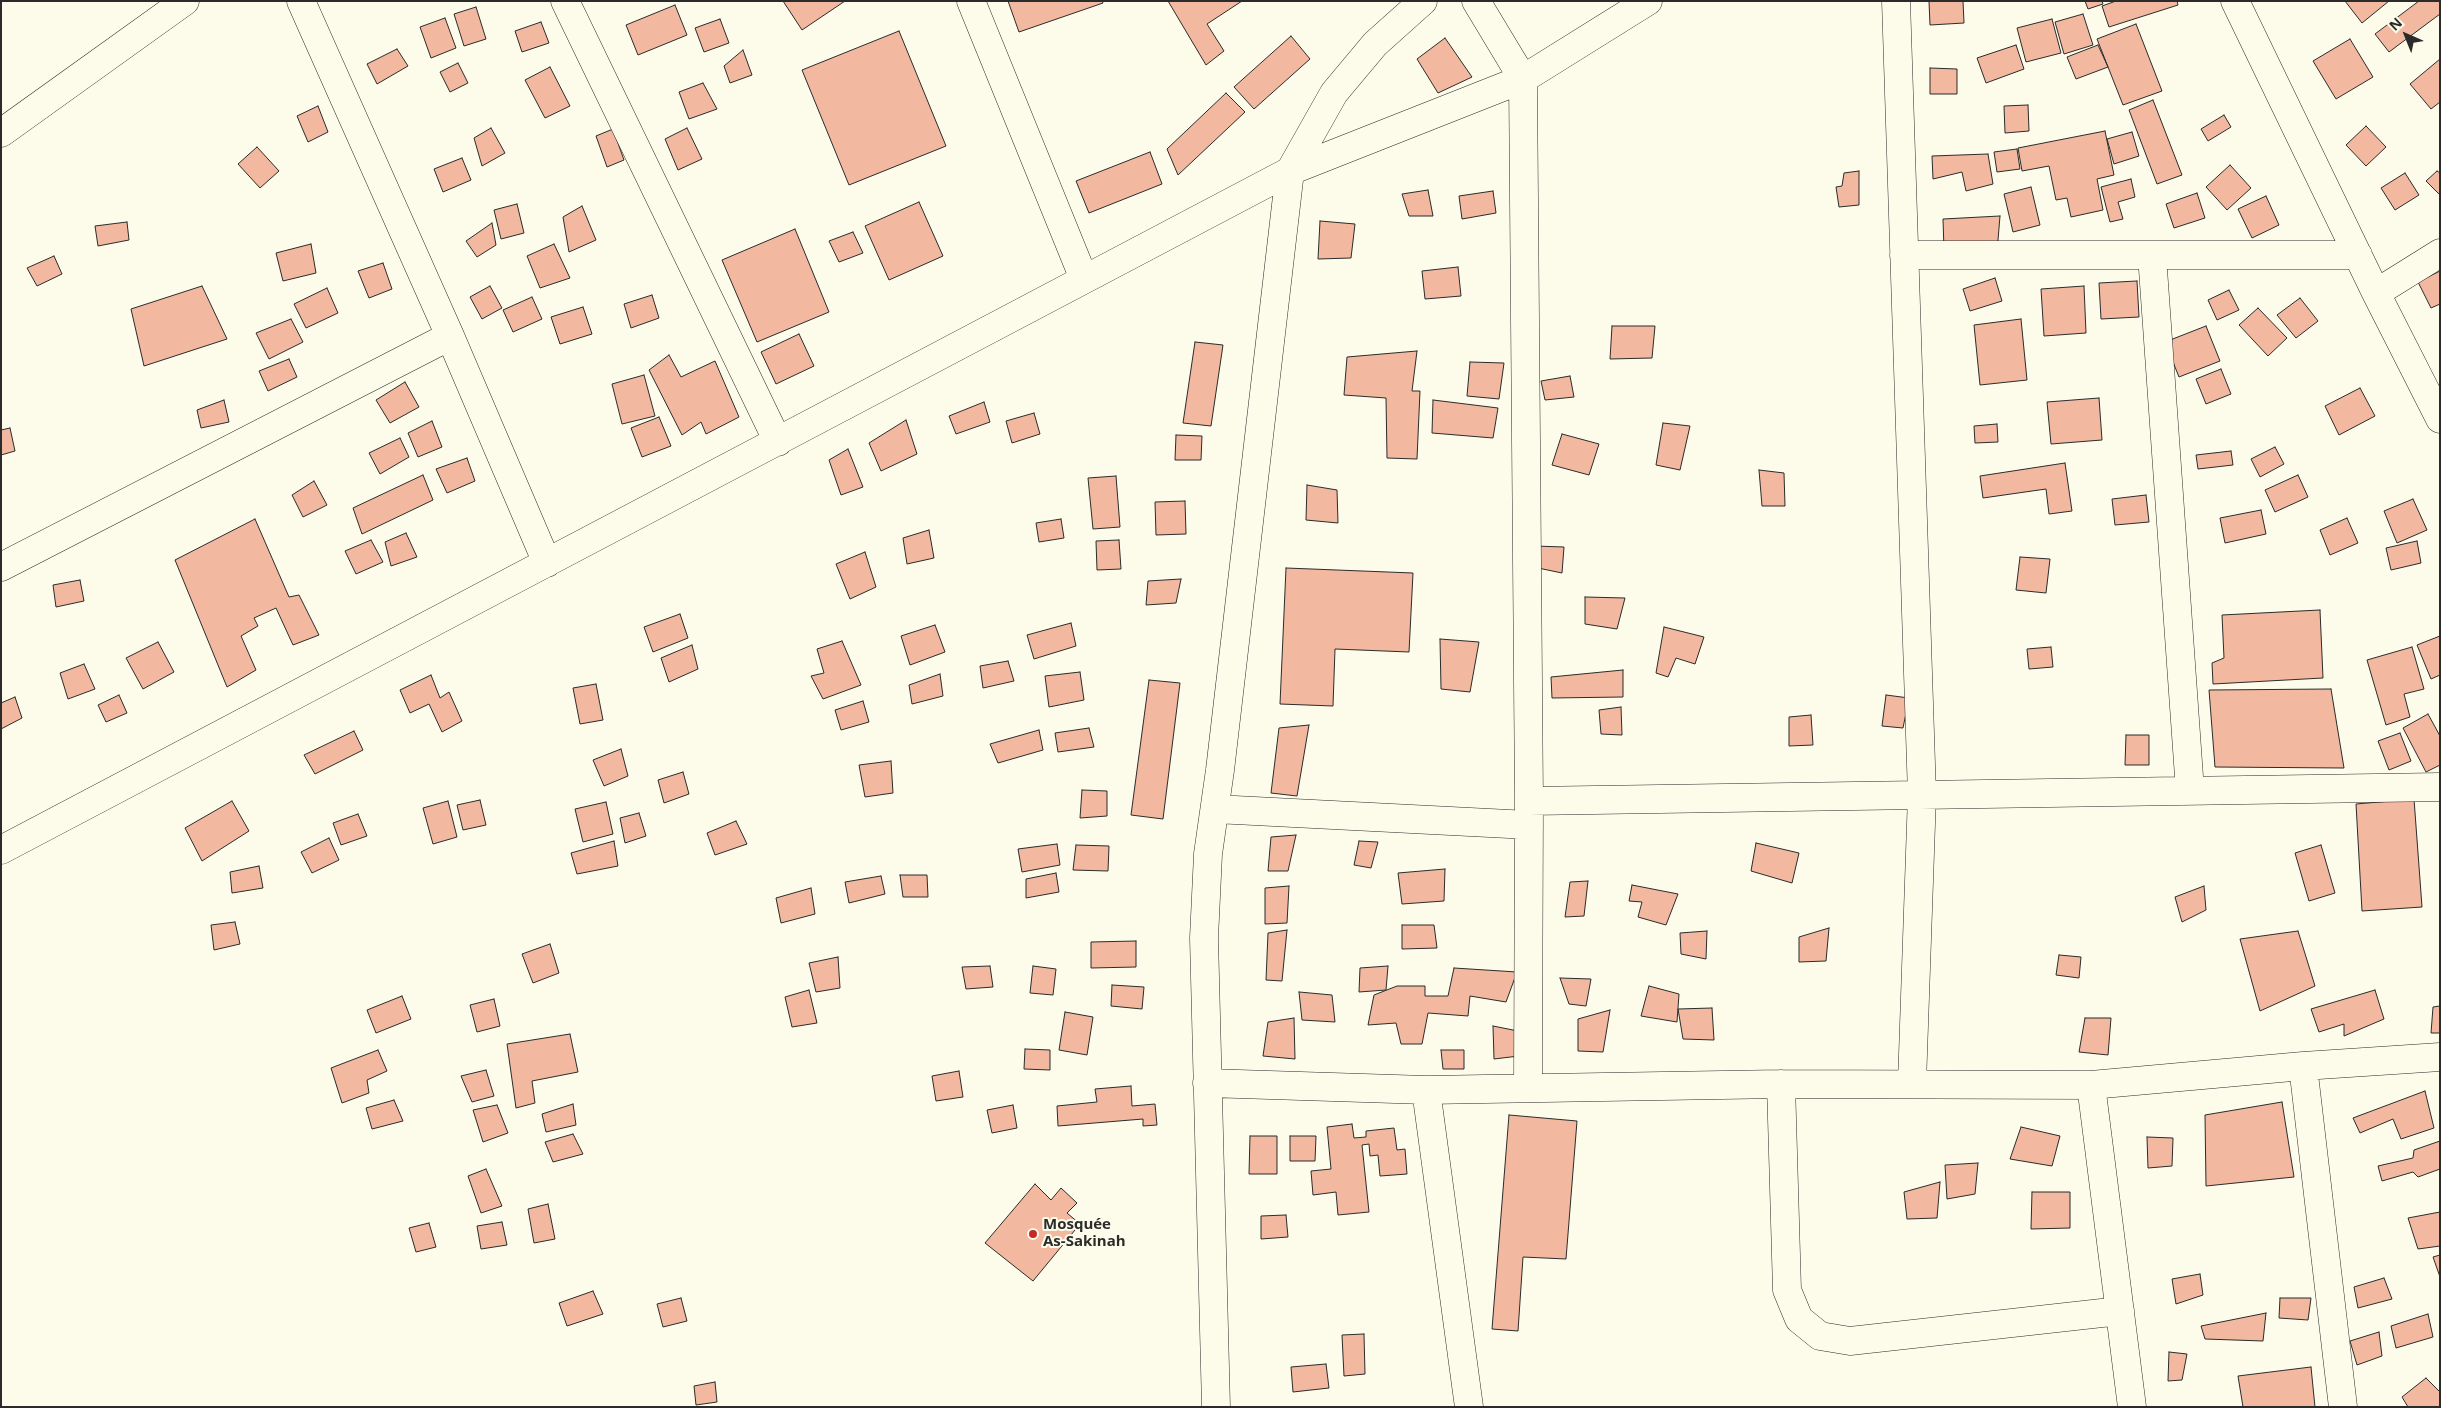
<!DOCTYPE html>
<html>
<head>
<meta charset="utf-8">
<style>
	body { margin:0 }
	#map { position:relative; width:2441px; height:1408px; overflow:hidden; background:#fdfbea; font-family:"Open Sans",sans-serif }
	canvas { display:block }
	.frame { position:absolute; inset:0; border:2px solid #2b2b2b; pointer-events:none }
	.north { position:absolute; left:2381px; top:10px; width:50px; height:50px; -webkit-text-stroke:4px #fdfbea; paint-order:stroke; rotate:316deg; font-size:14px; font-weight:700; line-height:20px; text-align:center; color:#2b2b2b }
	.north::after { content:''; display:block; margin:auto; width:18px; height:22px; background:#2b2b2b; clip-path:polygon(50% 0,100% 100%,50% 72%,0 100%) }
</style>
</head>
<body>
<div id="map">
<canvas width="2441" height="1408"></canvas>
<div class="frame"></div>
<div class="north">N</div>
</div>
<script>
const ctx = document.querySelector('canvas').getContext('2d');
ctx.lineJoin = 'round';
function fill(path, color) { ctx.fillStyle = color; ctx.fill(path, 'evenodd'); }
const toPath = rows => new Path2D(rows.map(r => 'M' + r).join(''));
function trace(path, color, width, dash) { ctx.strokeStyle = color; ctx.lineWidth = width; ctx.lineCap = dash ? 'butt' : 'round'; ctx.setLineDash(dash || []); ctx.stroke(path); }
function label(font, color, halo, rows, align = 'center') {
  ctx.font = font + ' "Open Sans",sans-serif'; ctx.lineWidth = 4; ctx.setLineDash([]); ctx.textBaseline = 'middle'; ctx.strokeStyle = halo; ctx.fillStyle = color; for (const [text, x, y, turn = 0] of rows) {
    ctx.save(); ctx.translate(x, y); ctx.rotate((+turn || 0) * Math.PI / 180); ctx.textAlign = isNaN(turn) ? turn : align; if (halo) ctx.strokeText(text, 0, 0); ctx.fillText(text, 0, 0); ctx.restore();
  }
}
const building = toPath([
	[783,1,845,1,802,30,783,1],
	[1008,1,1102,1,1103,3,1019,32,1008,1],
	[1168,1,1242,1,1207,24,1224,51,1206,65,1168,1],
	[1929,1,1963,1,1964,23,1930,25,1929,1],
	[2085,1,2102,1,2103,4,2088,9,2085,1],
	[2116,1,2177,1,2178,5,2109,27,2102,6,2116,1],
	[2345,1,2389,1,2362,23,2345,1],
	[2419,1,2440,1,2440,14,2389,52,2375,34,2419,1],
	[675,5,687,35,638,55,626,25,675,5],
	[476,7,486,39,464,46,454,14,476,7],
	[2083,14,2093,45,2064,54,2055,22,2083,14],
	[445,18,456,48,431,58,420,27,445,18],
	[720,19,729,43,704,52,695,28,720,19],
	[2052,19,2061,53,2026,62,2017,28,2052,19],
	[541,22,549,43,522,52,515,31,541,22],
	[2136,24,2162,91,2123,105,2097,39,2136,24],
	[899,31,946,146,849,185,802,70,899,31],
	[1291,36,1310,59,1254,109,1234,87,1291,36],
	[1445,38,1472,77,1438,93,1417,59,1445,38],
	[2350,39,2373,77,2336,99,2313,61,2350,39],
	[2016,45,2024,69,1986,83,1977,58,2016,45],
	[2098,45,2108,67,2076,79,2067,57,2098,45],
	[397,49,408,66,377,84,367,64,397,49],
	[743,50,752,75,730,83,724,66,743,50],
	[2440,59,2440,102,2431,109,2410,84,2440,59],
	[458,63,468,83,450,92,440,72,458,63],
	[550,67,570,106,545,118,525,80,550,67],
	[1930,68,1957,69,1957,94,1930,94,1930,68],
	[703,83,717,109,689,119,679,92,703,83],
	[1226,93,1245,112,1178,175,1167,149,1226,93],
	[2153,100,2182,175,2157,184,2129,110,2153,100],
	[2028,105,2029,131,2005,133,2004,106,2028,105],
	[318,106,328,132,308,142,297,116,318,106],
	[2224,115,2231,127,2208,141,2201,129,2224,115],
	[2366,126,2386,147,2366,166,2346,145,2366,126],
	[491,128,505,153,482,166,474,138,491,128],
	[687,128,702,159,678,170,665,139,687,128],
	[613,129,624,160,607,167,596,136,613,129],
	[2105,131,2114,175,2097,179,2103,210,2071,217,2067,198,2056,200,2049,166,2022,171,2018,148,2105,131],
	[2132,132,2139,156,2114,164,2107,139,2132,132],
	[257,147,279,171,260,188,238,164,257,147],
	[2017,149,2020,169,1997,172,1994,152,2017,149],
	[1150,152,1162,184,1089,213,1076,181,1150,152],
	[1988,154,1993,184,1966,191,1962,172,1933,179,1932,156,1988,154],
	[462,158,471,180,443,192,434,169,462,158],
	[2230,165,2251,188,2227,210,2206,187,2230,165],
	[1859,171,1859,205,1839,207,1836,187,1842,186,1844,173,1859,171],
	[2437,171,2440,173,2440,195,2426,181,2437,171],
	[2405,173,2419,195,2395,210,2381,188,2405,173],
	[2131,179,2135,197,2118,202,2123,219,2110,222,2101,187,2131,179],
	[2031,187,2040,225,2013,232,2004,194,2031,187],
	[1428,190,1433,216,1409,216,1402,194,1428,190],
	[1493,191,1496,213,1462,219,1459,196,1493,191],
	[2197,193,2205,218,2174,228,2166,204,2197,193],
	[2266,196,2279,225,2252,238,2238,209,2266,196],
	[919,202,943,256,889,280,865,226,919,202],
	[517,204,524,233,501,239,494,210,517,204],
	[582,206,596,240,569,252,563,217,582,206],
	[2000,216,1997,252,1944,250,1943,219,2000,216],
	[1320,221,1355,224,1351,258,1318,259,1320,221],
	[127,222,129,240,98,246,95,226,127,222],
	[492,223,496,245,477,257,466,241,492,223],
	[795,229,829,312,757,342,722,260,795,229],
	[853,232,863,253,839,262,829,241,853,232],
	[311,244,316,273,283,281,276,253,311,244],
	[554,244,570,278,540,288,527,256,554,244],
	[54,256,62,274,37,286,27,268,54,256],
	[383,263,392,289,369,298,358,271,383,263],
	[1458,267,1461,296,1425,299,1422,271,1458,267],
	[2440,271,2440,304,2431,308,2418,282,2440,271],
	[1995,278,2002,301,1970,311,1963,289,1995,278],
	[2137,281,2139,317,2101,319,2099,283,2137,281],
	[202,286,227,339,144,366,131,309,202,286],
	[490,286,502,308,482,319,470,297,490,286],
	[2084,286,2086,333,2044,336,2041,289,2084,286],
	[327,288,338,313,306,328,294,304,327,288],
	[2229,290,2239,310,2217,320,2208,300,2229,290],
	[652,295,659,318,631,328,624,304,652,295],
	[532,297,542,319,513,332,503,310,532,297],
	[2300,298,2318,321,2296,338,2277,315,2300,298],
	[583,307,592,334,560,344,551,317,583,307],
	[2258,308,2287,338,2268,356,2239,325,2258,308],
	[291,319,303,342,269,359,256,333,291,319],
	[2021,319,2027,380,1980,385,1974,325,2021,319],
	[1612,326,1655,326,1652,358,1610,359,1612,326],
	[2206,326,2220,361,2179,377,2165,342,2206,326],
	[799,334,814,366,776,384,761,352,799,334],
	[1195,342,1223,345,1211,426,1183,423,1195,342],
	[1417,351,1412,391,1420,391,1417,459,1387,458,1386,398,1344,395,1347,357,1417,351],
	[669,355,681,377,715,361,739,417,706,434,701,422,682,435,649,370,669,355],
	[289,359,297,377,268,391,259,371,289,359],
	[1470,362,1504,363,1499,399,1467,396,1470,362],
	[2221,369,2231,394,2206,404,2196,379,2221,369],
	[644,375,655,416,622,424,612,384,644,375],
	[1570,376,1574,397,1545,400,1541,381,1570,376],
	[405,382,419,407,390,423,376,400,405,382],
	[2360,388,2375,416,2339,435,2325,406,2360,388],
	[2099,398,2102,440,2051,444,2047,402,2099,398],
	[224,400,229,422,201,428,197,410,224,400],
	[1433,400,1498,408,1493,438,1432,433,1433,400],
	[984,402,990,422,956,434,949,416,984,402],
	[1034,413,1040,434,1012,443,1006,421,1034,413],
	[659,417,671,446,642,457,631,428,659,417],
	[906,420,917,454,881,471,869,443,906,420],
	[432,421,442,447,418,457,408,433,432,421],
	[1663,423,1690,426,1680,470,1656,465,1663,423],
	[1997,424,1998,442,1975,443,1974,426,1997,424],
	[10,428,15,451,1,455,1,430,10,428],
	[1562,434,1599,444,1589,475,1552,465,1562,434],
	[1176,435,1202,436,1201,460,1175,460,1176,435],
	[400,438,409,457,380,474,369,453,400,438],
	[2275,447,2284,464,2260,477,2251,459,2275,447],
	[848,449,863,487,841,495,829,460,848,449],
	[2231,451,2233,465,2198,469,2196,455,2231,451],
	[467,458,475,481,447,493,436,469,467,458],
	[2065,463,2072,511,2049,514,2046,489,1983,498,1980,476,2065,463],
	[1759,470,1784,473,1785,506,1762,506,1759,470],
	[423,475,433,500,362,534,353,508,423,475],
	[2298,475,2308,497,2275,512,2265,490,2298,475],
	[1116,476,1120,527,1093,529,1088,478,1116,476],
	[314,481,327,505,303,517,292,495,314,481],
	[1307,485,1337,490,1338,523,1306,520,1307,485],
	[2146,495,2149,522,2115,525,2112,499,2146,495],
	[2413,499,2427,530,2397,543,2384,511,2413,499],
	[1185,501,1186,534,1156,535,1155,502,1185,501],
	[2261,510,2266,534,2225,543,2220,518,2261,510],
	[2347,518,2358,543,2330,555,2320,530,2347,518],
	[255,519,289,597,299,595,319,635,293,645,276,608,254,618,258,626,241,636,256,670,227,687,175,560,255,519],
	[1061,519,1064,538,1039,542,1036,523,1061,519],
	[929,530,934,558,907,564,903,538,929,530],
	[406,533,417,557,391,566,385,542,406,533],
	[371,540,383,562,356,574,345,551,371,540],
	[1119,540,1121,569,1097,570,1096,541,1119,540],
	[2417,541,2421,563,2391,570,2386,548,2417,541],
	[1534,546,1564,547,1562,573,1538,568,1534,546],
	[865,552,876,587,850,599,836,564,865,552],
	[2020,557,2050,559,2046,593,2016,590,2020,557],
	[1286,568,1413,573,1409,652,1335,649,1333,706,1280,704,1286,568],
	[1181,579,1176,603,1146,605,1148,581,1181,579],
	[80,580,84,601,56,607,53,585,80,580],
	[1585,597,1625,598,1617,629,1585,624,1585,597],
	[2320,610,2323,678,2213,684,2212,663,2224,658,2222,615,2320,610],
	[680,614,688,638,653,652,644,627,680,614],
	[1071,623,1076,646,1034,659,1027,635,1071,623],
	[935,625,945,652,910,665,901,636,935,625],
	[1664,627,1704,637,1695,664,1676,658,1668,677,1656,673,1664,627],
	[2440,636,2440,675,2431,679,2417,645,2440,636],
	[1440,639,1479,642,1470,692,1441,689,1440,639],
	[842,641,861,685,823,699,811,676,824,673,817,649,842,641],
	[158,642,174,672,143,689,126,658,158,642],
	[692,645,698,669,669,682,661,658,692,645],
	[2051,647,2053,667,2029,669,2027,649,2051,647],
	[2412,647,2424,689,2404,694,2410,717,2386,725,2367,660,2412,647],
	[1008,661,1014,681,983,688,980,666,1008,661],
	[84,664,95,689,68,699,60,673,84,664],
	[1623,670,1623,697,1552,698,1551,677,1623,670],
	[1080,672,1084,700,1049,707,1045,676,1080,672],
	[940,674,943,696,912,704,909,685,940,674],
	[431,675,440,698,449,692,462,721,442,732,429,704,410,713,400,690,431,675],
	[1149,680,1180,683,1163,819,1131,815,1149,680],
	[596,684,603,720,580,724,573,688,596,684],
	[2331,689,2344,768,2215,767,2209,690,2331,689],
	[119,695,127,713,106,722,98,705,119,695],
	[1886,695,1909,698,1903,728,1882,726,1886,695],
	[15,697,22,718,1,729,1,703,15,697],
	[863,701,869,722,841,730,835,710,863,701],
	[1621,707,1622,735,1601,734,1599,710,1621,707],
	[2428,714,2440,736,2440,765,2426,772,2403,728,2428,714],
	[1811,715,1813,745,1789,746,1789,717,1811,715],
	[1309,725,1297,796,1271,793,1279,728,1309,725],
	[1089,728,1094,747,1058,752,1055,733,1089,728],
	[1039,730,1043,750,998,763,990,744,1039,730],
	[354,731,363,750,315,774,304,755,354,731],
	[2400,733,2411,761,2389,770,2378,741,2400,733],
	[2126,735,2149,735,2149,765,2125,765,2126,735],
	[621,749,628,776,604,786,593,760,621,749],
	[891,761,893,793,865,797,859,765,891,761],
	[683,772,689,794,664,803,658,780,683,772],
	[1082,790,1107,791,1107,816,1080,818,1082,790],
	[2414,799,2422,907,2362,911,2356,804,2414,799],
	[480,800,486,825,463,830,457,805,480,800],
	[232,801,249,831,202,861,185,828,232,801],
	[448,801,457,837,433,844,423,808,448,801],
	[606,802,613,834,583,842,575,809,606,802],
	[639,813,646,836,625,843,620,818,639,813],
	[358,814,367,836,341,845,333,823,358,814],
	[736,821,747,844,715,855,707,833,736,821],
	[1296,835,1288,871,1268,871,1271,837,1296,835],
	[329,838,339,860,312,873,301,852,329,838],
	[614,841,618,866,577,874,571,853,614,841],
	[1359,841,1378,842,1371,868,1354,865,1359,841],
	[1756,843,1799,853,1792,883,1751,871,1756,843],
	[1057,844,1060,865,1022,872,1018,849,1057,844],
	[1076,845,1109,846,1108,871,1073,870,1076,845],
	[2321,845,2335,893,2309,901,2295,853,2321,845],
	[259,866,263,888,232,893,230,872,259,866],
	[1445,869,1444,901,1402,904,1398,873,1445,869],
	[1056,873,1059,892,1026,898,1026,879,1056,873],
	[900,875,927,875,928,897,903,897,900,875],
	[881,876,885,894,849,903,845,882,881,876],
	[1588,881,1584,916,1565,917,1570,882,1588,881],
	[1632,885,1678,894,1666,925,1638,917,1642,902,1629,901,1632,885],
	[1289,886,1287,923,1265,924,1265,888,1289,886],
	[2204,886,2206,910,2182,922,2175,897,2204,886],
	[811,888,815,914,781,923,776,898,811,888],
	[235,922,240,944,214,950,211,925,235,922],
	[1402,925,1434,925,1437,948,1402,949,1402,925],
	[1829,928,1826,961,1799,962,1799,937,1829,928],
	[1287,930,1282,981,1266,980,1268,933,1287,930],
	[1707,931,1706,959,1681,954,1680,933,1707,931],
	[2298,931,2315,986,2260,1011,2240,939,2298,931],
	[1136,941,1136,967,1091,968,1091,942,1136,941],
	[550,944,559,973,533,983,522,954,550,944],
	[2059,955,2081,957,2079,978,2056,975,2059,955],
	[838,957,840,988,816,992,809,963,838,957],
	[990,966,993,987,966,989,962,967,990,966],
	[1033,966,1056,969,1053,995,1030,993,1033,966],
	[1388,966,1386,990,1359,992,1360,968,1388,966],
	[1454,968,1517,972,1506,1002,1470,996,1468,1016,1428,1013,1422,1044,1401,1044,1396,1023,1368,1025,1374,995,1397,986,1425,986,1425,996,1448,996,1454,968],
	[1560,978,1591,979,1586,1006,1569,1004,1560,978],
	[1112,985,1144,987,1142,1009,1111,1006,1112,985],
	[1649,986,1679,994,1677,1022,1641,1016,1649,986],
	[809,990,817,1023,792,1027,785,997,809,990],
	[2375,990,2384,1019,2344,1036,2344,1024,2319,1032,2311,1009,2375,990],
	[1299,992,1332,995,1335,1022,1302,1020,1299,992],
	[402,996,411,1019,376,1033,367,1010,402,996],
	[494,999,500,1026,477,1032,470,1005,494,999],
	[2440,1006,2440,1033,2431,1033,2433,1007,2440,1006],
	[1712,1008,1714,1040,1683,1039,1678,1009,1712,1008],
	[1610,1010,1603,1052,1578,1051,1578,1019,1610,1010],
	[1065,1012,1093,1017,1087,1055,1059,1050,1065,1012],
	[1294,1018,1295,1059,1263,1056,1268,1022,1294,1018],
	[2085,1018,2111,1018,2108,1055,2079,1052,2085,1018],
	[1493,1026,1523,1032,1519,1056,1494,1059,1493,1026],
	[570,1034,578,1072,532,1081,535,1103,516,1108,507,1044,570,1034],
	[1025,1049,1050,1050,1050,1070,1024,1069,1025,1049],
	[378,1050,387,1071,367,1080,369,1093,342,1103,331,1068,378,1050],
	[1441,1050,1464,1050,1464,1069,1443,1069,1441,1050],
	[486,1070,494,1096,472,1102,461,1076,486,1070],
	[959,1071,963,1097,936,1101,932,1076,959,1071],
	[1131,1086,1132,1106,1155,1104,1157,1125,1143,1126,1143,1119,1058,1126,1057,1106,1097,1102,1095,1089,1131,1086],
	[2425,1091,2434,1128,2401,1139,2393,1119,2360,1133,2353,1118,2425,1091],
	[394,1100,403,1121,372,1129,366,1108,394,1100],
	[2282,1102,2294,1177,2206,1186,2205,1115,2282,1102],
	[573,1104,576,1125,546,1132,542,1114,573,1104],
	[497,1105,508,1133,483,1142,473,1110,497,1105],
	[1013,1105,1017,1128,992,1133,987,1110,1013,1105],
	[1509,1115,1577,1121,1566,1259,1523,1257,1518,1331,1492,1329,1509,1115],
	[1352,1124,1354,1138,1366,1137,1366,1131,1394,1128,1397,1150,1405,1149,1407,1174,1380,1176,1378,1155,1370,1156,1369,1144,1362,1145,1369,1212,1338,1215,1336,1192,1313,1195,1311,1171,1331,1169,1327,1127,1352,1124],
	[2021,1127,2060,1136,2052,1166,2010,1159,2021,1127],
	[573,1134,583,1154,553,1162,545,1142,573,1134],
	[1250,1136,1277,1136,1277,1174,1249,1174,1250,1136],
	[1290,1136,1316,1136,1315,1161,1290,1161,1290,1136],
	[2147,1137,2173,1138,2172,1166,2148,1168,2147,1137],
	[2440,1141,2440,1169,2418,1177,2413,1172,2382,1181,2378,1166,2413,1158,2414,1150,2440,1141],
	[1978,1163,1975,1194,1947,1199,1945,1165,1978,1163],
	[486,1169,502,1206,481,1213,468,1176,486,1169],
	[1940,1182,1937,1218,1907,1219,1904,1192,1940,1182],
	[1035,1184,1051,1200,1061,1188,1077,1203,1067,1213,1080,1224,1033,1281,985,1243,1035,1184],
	[2032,1192,2070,1192,2070,1228,2031,1229,2032,1192],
	[548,1204,555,1239,534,1243,528,1209,548,1204],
	[2440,1212,2440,1246,2418,1249,2408,1218,2440,1212],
	[1286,1215,1288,1237,1261,1239,1261,1216,1286,1215],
	[502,1222,507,1245,481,1249,477,1226,502,1222],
	[429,1223,436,1247,416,1252,409,1228,429,1223],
	[2440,1255,2440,1277,2433,1257,2440,1255],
	[2200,1274,2203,1295,2176,1304,2172,1279,2200,1274],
	[2384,1278,2392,1299,2358,1308,2354,1287,2384,1278],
	[593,1291,603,1314,567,1326,559,1303,593,1291],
	[681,1298,687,1321,663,1327,657,1304,681,1298],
	[2280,1298,2311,1298,2308,1320,2279,1318,2280,1298],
	[2266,1313,2263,1341,2205,1339,2201,1326,2266,1313],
	[2428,1314,2433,1337,2396,1348,2391,1326,2428,1314],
	[2379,1332,2382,1356,2357,1365,2350,1341,2379,1332],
	[1364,1334,1365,1374,1344,1376,1342,1335,1364,1334],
	[2169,1352,2187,1354,2182,1380,2168,1381,2169,1352],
	[1326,1364,1329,1388,1293,1392,1291,1367,1326,1364],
	[2311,1367,2315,1407,2243,1407,2238,1376,2311,1367],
	[2426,1378,2440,1392,2440,1407,2408,1407,2402,1397,2426,1378],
	[715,1382,717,1402,696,1405,694,1386,715,1382]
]);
fill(building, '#f2b8a0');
trace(building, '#2b2b2b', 1);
const minor = toPath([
	[301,1,450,336,547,563],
	[565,1,778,442],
	[971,1,1084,279],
	[1476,1,1523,79,1529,801,1528,1086],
	[1896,1,1922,795,1912,1083],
	[2235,1,2376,293,2440,419],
	[1,133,185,1],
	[1904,255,2358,255],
	[2152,255,2190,791],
	[2376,293,2440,253],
	[1,567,450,336],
	[1529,801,2440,787],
	[1215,809,1529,825],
	[1,850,1290,171,1523,79,1648,1],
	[1207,1083,1426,1090,1781,1084,2091,1085,2303,1066],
	[1781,1084,1787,1290,1799,1319,1820,1336,1850,1341,2120,1311],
	[2091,1085,2132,1407],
	[1426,1090,1469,1407],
	[1216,1407,1204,938,1208,854,1220,770,1290,171,1334,93,1375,44,1423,1],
	[2343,1407,2303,1066,2440,1057]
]);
trace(minor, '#2b2b2b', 29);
trace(minor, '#fdfbea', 28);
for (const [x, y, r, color] of [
	[1033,1234,5,"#c62828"]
]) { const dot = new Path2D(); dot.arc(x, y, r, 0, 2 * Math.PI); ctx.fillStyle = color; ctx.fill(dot); trace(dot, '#fdfbea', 2); }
label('bold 15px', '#2b2b2b', '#fdfbea', [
	["Mosquée",1043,1225],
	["As-Sakinah",1043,1242]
], 'left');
</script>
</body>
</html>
